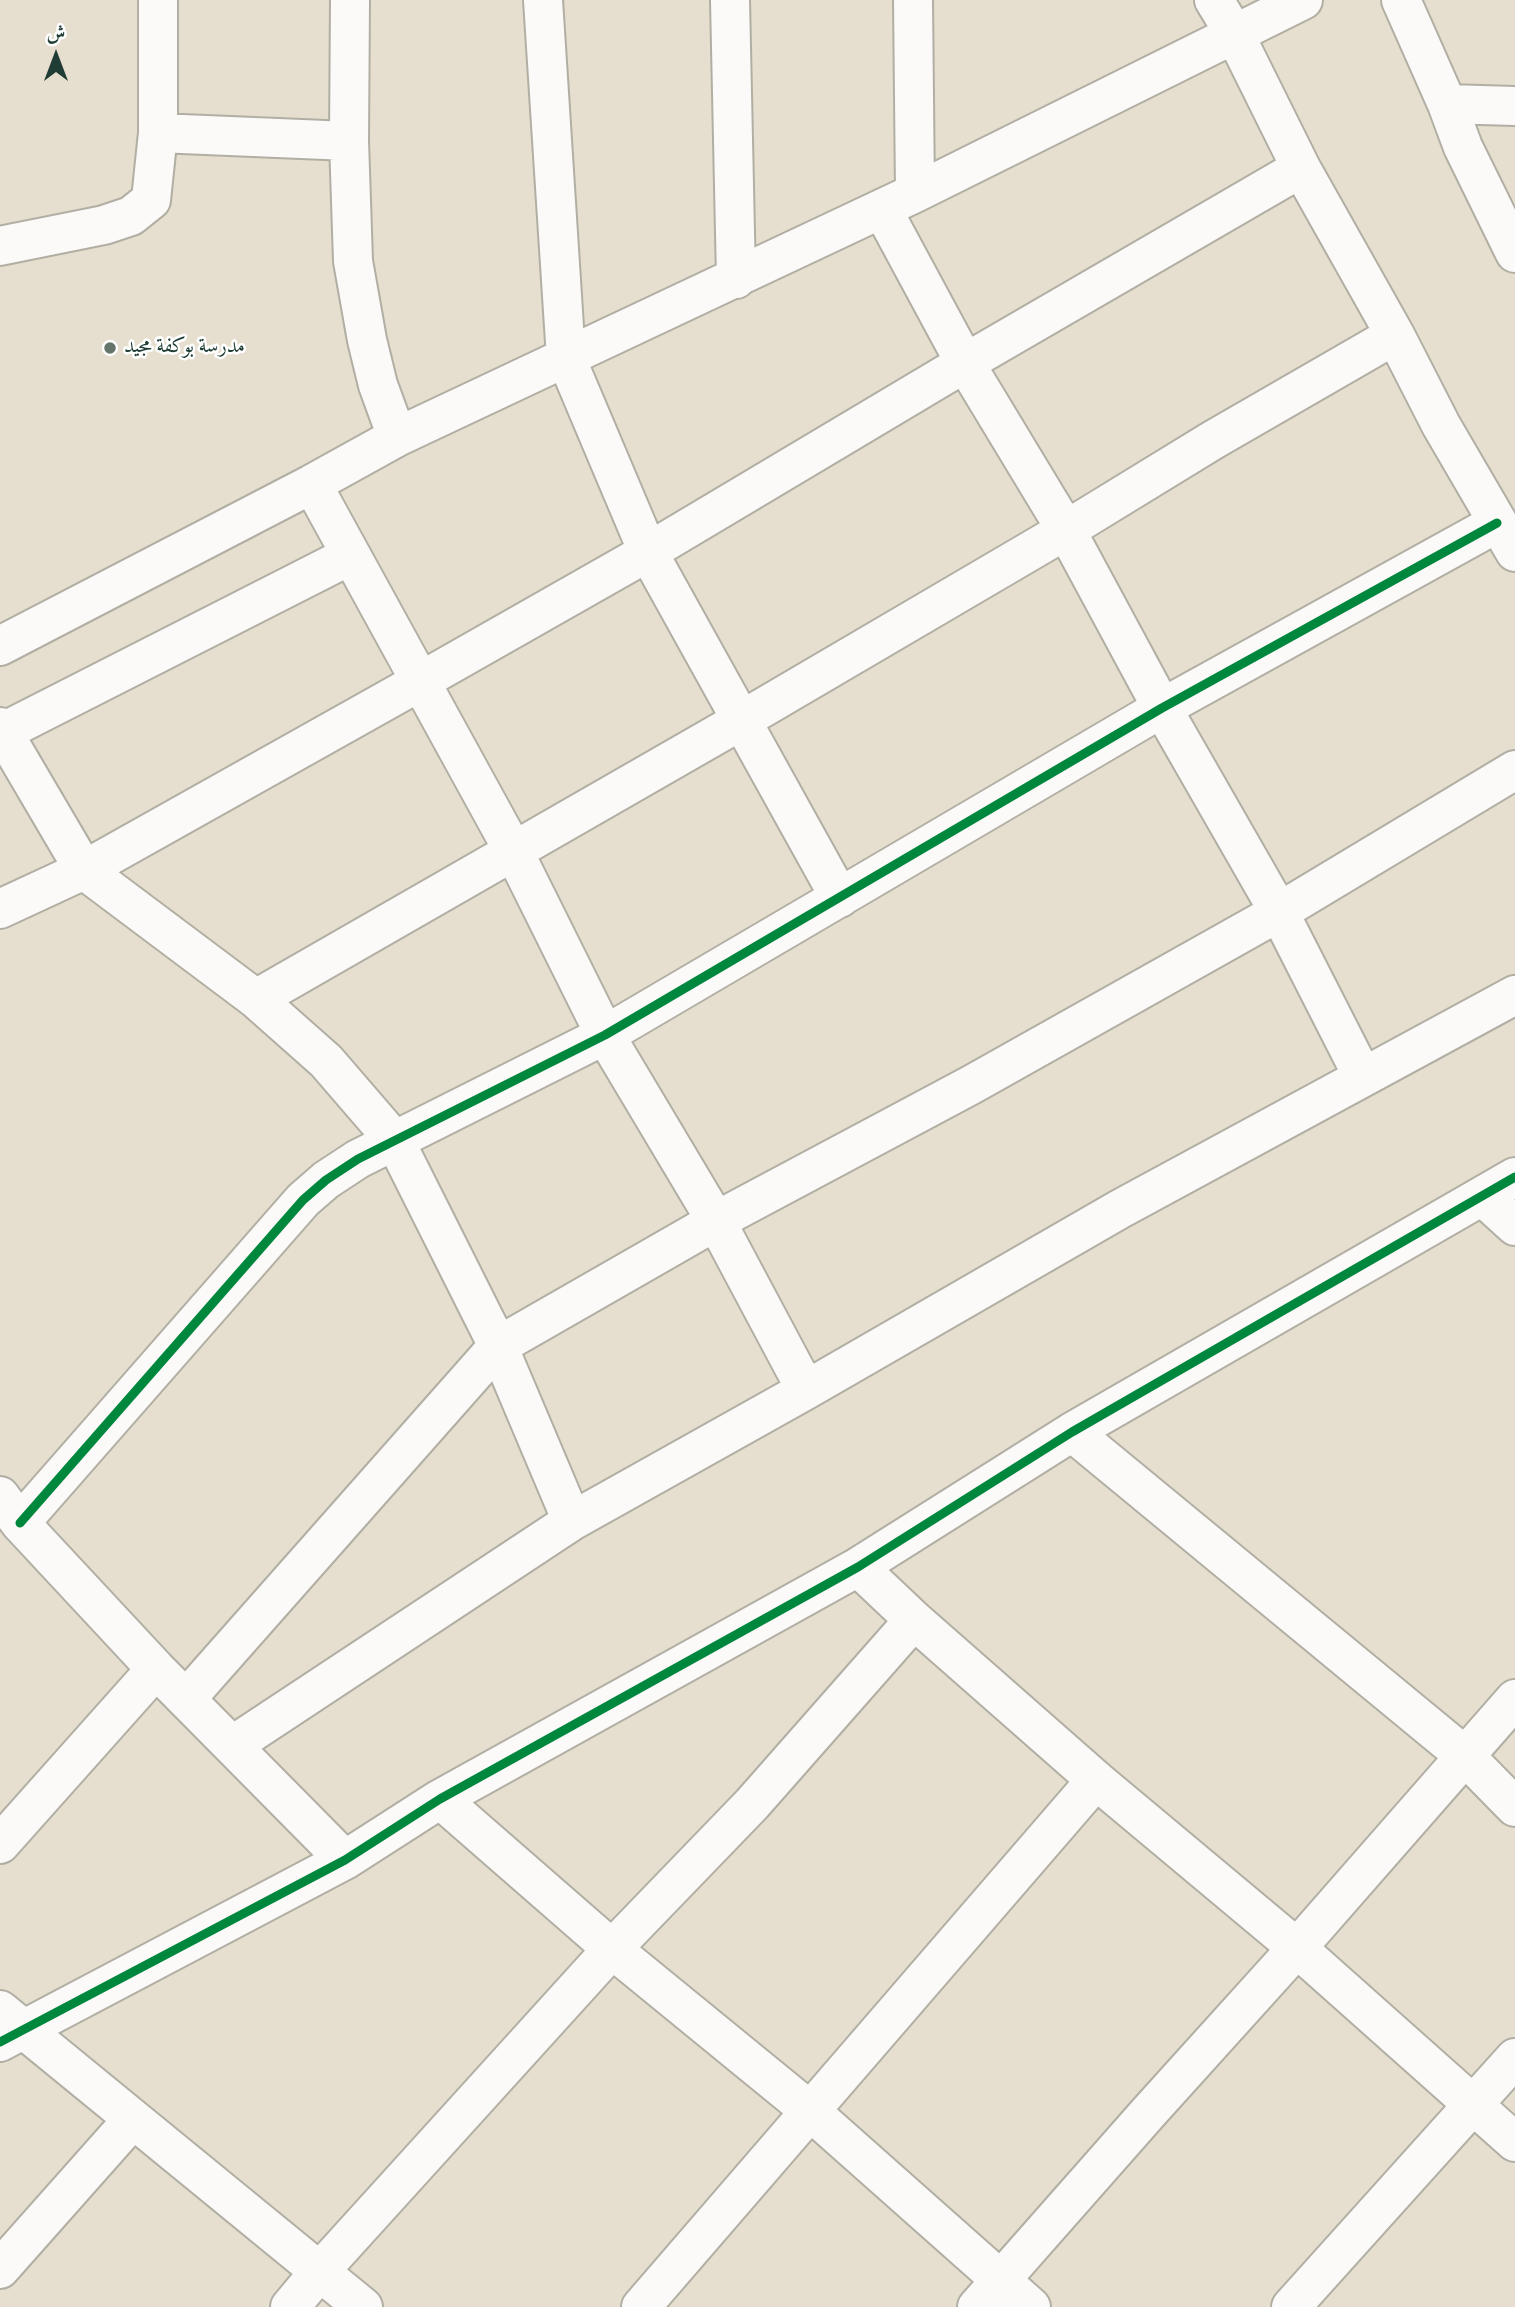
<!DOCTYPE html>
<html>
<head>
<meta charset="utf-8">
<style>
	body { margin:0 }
	#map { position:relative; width:1515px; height:2307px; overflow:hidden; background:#e6dece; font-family:"Sorts Mill Goudy",Amiri,serif }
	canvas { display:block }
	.north { position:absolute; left:21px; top:21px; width:70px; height:70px; -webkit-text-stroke:5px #fff; paint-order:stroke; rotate:0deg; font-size:19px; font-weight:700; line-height:28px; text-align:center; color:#1f3d34 }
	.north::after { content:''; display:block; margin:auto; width:24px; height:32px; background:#1f3d34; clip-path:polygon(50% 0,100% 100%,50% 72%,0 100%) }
</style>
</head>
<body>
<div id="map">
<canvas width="1515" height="2307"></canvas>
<div class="north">ش</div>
</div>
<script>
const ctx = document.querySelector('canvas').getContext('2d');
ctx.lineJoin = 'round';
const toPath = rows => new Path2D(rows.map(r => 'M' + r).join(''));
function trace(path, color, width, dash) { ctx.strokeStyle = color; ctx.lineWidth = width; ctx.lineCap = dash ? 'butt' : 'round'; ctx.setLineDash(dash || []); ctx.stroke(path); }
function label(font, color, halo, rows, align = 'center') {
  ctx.font = font + ' "Sorts Mill Goudy",Amiri,serif'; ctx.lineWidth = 5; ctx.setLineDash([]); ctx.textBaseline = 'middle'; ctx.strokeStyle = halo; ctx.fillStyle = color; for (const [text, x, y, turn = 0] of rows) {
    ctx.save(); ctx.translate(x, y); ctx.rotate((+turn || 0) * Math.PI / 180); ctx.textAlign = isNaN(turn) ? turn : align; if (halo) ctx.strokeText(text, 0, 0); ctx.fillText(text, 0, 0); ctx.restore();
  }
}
const minor = toPath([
	[543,0,566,358,648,552,840,898],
	[730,0,736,279],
	[913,0,915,193],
	[1214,0,1234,33,1301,168,1395,335,1441,425,1515,552],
	[1401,0,1447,104,1515,106],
	[1447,104,1463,147,1515,253],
	[158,133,349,141,353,261,367,340,378,385,397,437],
	[349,141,350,0],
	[882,209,965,363,1066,530,1162,708,1279,912,1363,1077],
	[0,246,104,225,131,216,151,200,158,133,158,0],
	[312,484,514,852,605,1035,716,1221,806,1390],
	[0,646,312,484,397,437,915,193,1303,0],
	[0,727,84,870,256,999,326,1061,395,1141,498,1346,572,1521],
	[3,732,351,555],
	[0,909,84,870,421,681,648,552,965,363,1301,168],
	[256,999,742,720,1066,530,1213,440,1395,335],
	[1482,1196,1515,1226],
	[1072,1432,1465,1756,1515,1807],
	[0,1496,20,1523,156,1669,345,1860],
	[20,1523,303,1200,326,1180,358,1159,605,1035,1162,708,1497,523],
	[858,1567,914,1620,1096,1780,1297,1948,1515,2142],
	[186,1699,498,1346,716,1221,971,1085,1279,912,1515,770],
	[233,1745,572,1521,806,1390,1120,1209,1515,995],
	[440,1799,612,1949,809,2110,1031,2307],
	[0,1844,156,1669],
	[0,2010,363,2307],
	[0,2042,345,1860,440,1799,858,1567,1072,1432,1515,1177],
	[0,2269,133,2119],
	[290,2307,320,2271,612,1949,752,1804,914,1620],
	[641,2307,1096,1780],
	[977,2307,1148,2113,1297,1948,1515,1699],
	[1291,2307,1515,2058]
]);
trace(minor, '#b1afa4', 42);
trace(minor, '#fbfaf8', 38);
trace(toPath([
	[20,1523,303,1200,326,1180,358,1159,605,1035,1162,708,1497,523],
	[0,2042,345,1860,440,1799,858,1567,1072,1432,1515,1177]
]), '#00873e', 9);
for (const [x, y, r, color] of [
	[110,348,7,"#65756a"]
]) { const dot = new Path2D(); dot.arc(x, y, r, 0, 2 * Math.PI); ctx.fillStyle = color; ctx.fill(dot); trace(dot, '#fff', 2.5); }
label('21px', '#1f3d34', '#fff', [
	["مدرسة بوكفة مجيد",124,348]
], 'left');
</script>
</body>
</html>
